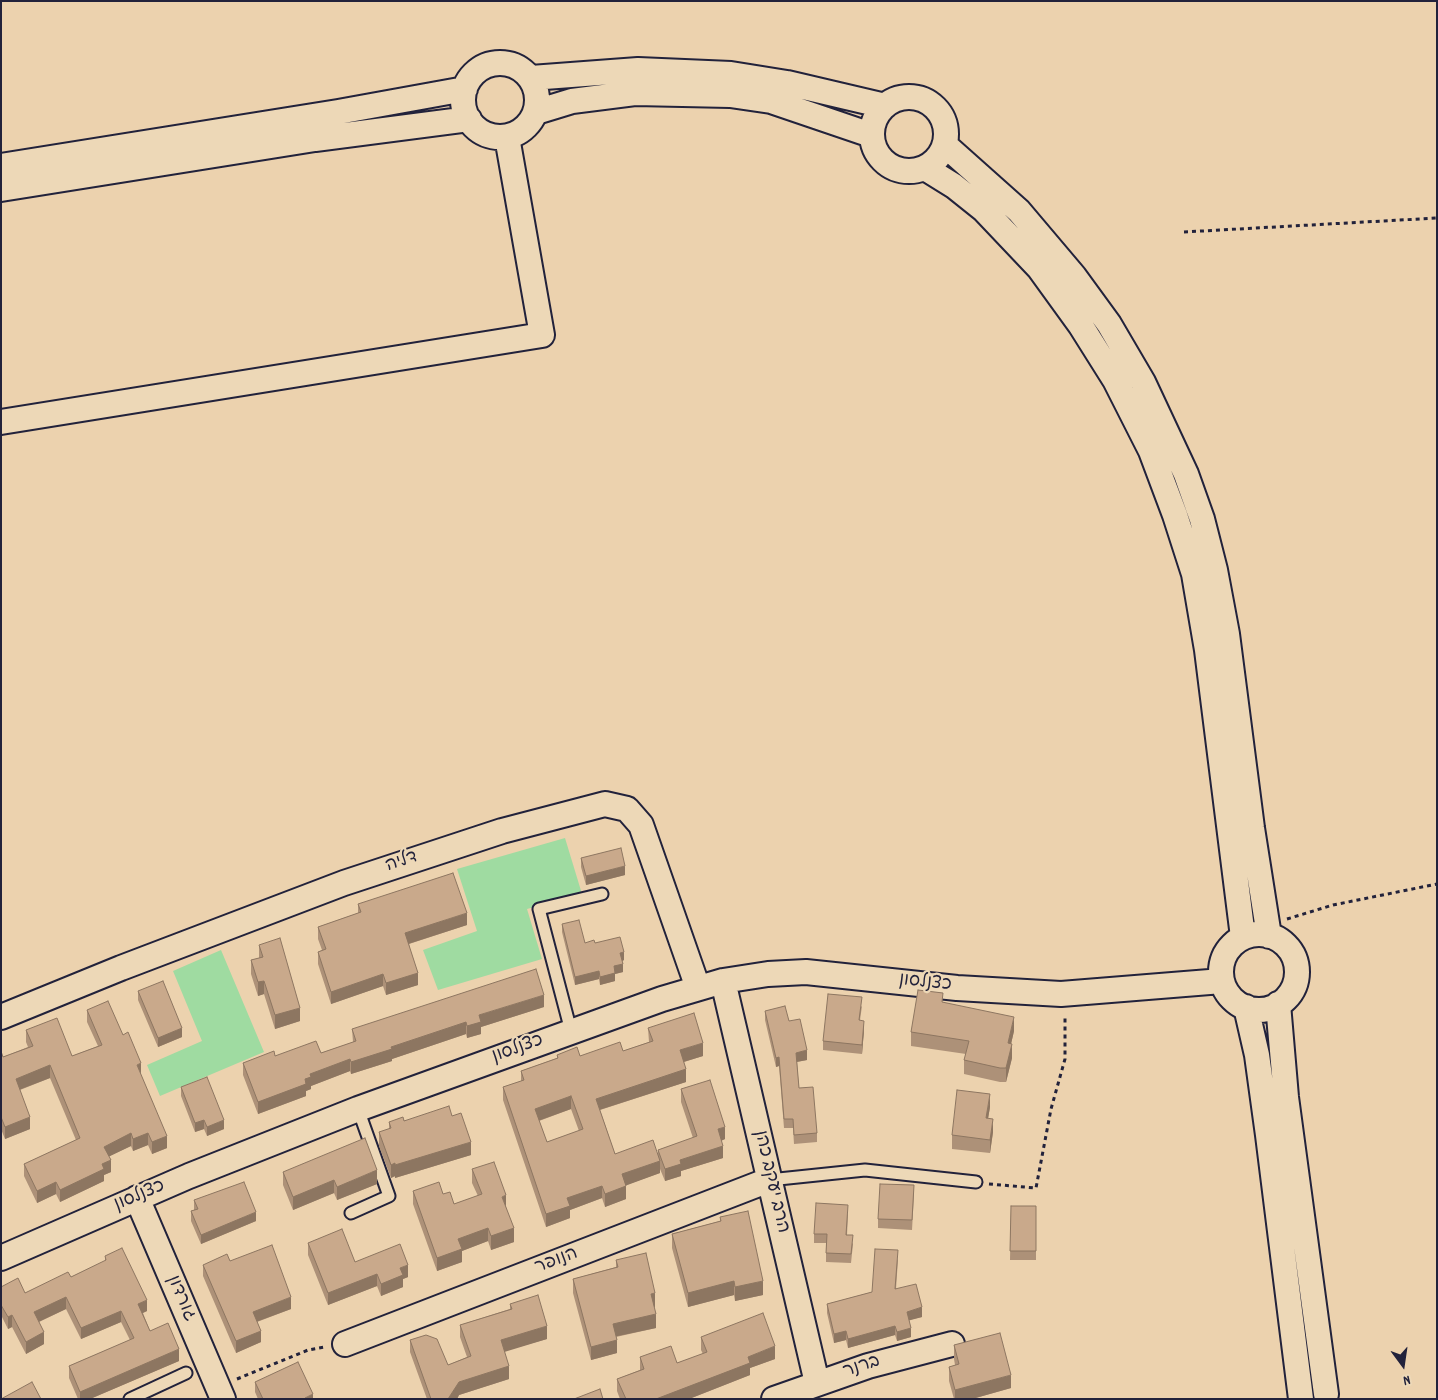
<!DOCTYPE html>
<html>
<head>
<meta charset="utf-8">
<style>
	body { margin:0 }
	#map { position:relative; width:1438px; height:1400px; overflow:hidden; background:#ecd2ae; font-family:Dekko,sans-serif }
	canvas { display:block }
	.frame { position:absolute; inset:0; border:2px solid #22223b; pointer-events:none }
	.north { position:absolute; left:1378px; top:1340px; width:50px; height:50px; -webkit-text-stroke:4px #edd8b7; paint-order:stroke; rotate:166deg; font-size:14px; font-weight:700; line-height:20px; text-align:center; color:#22223b }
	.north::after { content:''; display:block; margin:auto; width:18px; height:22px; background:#22223b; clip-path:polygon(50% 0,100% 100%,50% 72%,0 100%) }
</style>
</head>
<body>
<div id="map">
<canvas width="1438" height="1400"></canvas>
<div class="frame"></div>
<div class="north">N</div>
</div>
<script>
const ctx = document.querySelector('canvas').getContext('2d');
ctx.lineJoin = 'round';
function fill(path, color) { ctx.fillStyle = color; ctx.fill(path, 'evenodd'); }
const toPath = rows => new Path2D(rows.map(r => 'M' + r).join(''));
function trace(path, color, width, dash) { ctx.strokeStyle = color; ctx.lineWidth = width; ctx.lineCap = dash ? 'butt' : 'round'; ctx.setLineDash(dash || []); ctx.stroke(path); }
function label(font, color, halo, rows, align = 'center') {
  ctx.font = font + ' Dekko,"Playpen Sans Hebrew",sans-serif'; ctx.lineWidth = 4.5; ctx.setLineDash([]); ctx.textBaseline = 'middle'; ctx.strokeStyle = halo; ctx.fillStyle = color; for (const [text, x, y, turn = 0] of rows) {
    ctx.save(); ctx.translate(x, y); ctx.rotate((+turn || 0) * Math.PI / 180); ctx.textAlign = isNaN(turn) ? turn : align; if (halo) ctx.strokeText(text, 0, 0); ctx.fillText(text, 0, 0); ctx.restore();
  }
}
fill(toPath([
	[565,838,582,894,527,909,542,959,438,990,423,950,477,931,457,869],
	[221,950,264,1052,160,1096,147,1065,202,1041,173,971]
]), '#9fdba1');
const lane = toPath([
	[571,1031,539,909,602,894],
	[769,1180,865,1170,976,1182],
	[351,1213,389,1196,358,1109],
	[130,1399,186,1373]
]);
const street = toPath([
	'463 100a37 37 0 1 1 74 0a37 37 0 1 1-74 0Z',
	[531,78,638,70,731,74,787,83,885,106],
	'872 134a37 37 0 1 1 74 0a37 37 0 1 1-74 0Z',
	[536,112,572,101,635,93,730,95,771,101,871,135],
	[945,145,1019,211,1074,276,1109,324,1143,382,1186,474,1202,519,1215,570,1227,634,1252,828,1269,936],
	[1,166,338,112,465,89],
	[925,168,954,186,984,210,1039,268,1081,326,1115,380,1151,451,1175,515,1194,574,1207,650,1243,937],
	[1,189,315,139,469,119],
	[1,422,542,335,507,137],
	'1221 972a38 38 0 1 1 76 0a38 38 0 1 1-76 0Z',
	[723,981,817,1383],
	[1278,1004,1286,1097,1326,1394],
	[1246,1007,1257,1055,1268,1135,1301,1399],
	[1,1017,121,968,344,883,502,831,605,804,627,809,641,825,698,988],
	[137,1198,223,1399],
	[1,1258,189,1176,358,1109,662,999,723,981,768,974,806,972,957,988,1061,994,1222,981],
	[345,1344,769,1180],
	[774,1399,868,1366,952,1344]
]);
trace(lane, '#22223b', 15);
trace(street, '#22223b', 28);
trace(toPath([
	[1184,232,1437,218],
	[1287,919,1333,905,1437,884],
	[989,1184,1036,1188,1051,1109,1065,1059,1065,1015],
	[237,1379,308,1350,325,1347]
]), '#22223b', 3, [4, 4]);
trace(lane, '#edd8b7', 11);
trace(street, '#edd8b7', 24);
fill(toPath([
	[581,858,625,875,586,885,581,867],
	[358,904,467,925,409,944,418,985,386,995,383,986,331,1004,318,964,318,952,322,950,318,939,318,927,358,913],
	[562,924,585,943,595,943,624,960,622,961,623,972,615,974,615,981,600,985,599,979,575,985,562,932],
	[259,945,300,1021,275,1029,264,994,258,996,251,974,251,960,259,958],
	[138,991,182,1037,158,1047,138,1000],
	[943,1002,1014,1031,1011,1044,1012,1058,1006,1082,1000,1082,964,1074,964,1060,966,1054,911,1046,911,1032],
	[862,1006,860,1020,864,1030,862,1054,823,1050,823,1041],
	[544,1007,481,1027,481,1034,467,1038,466,1034,392,1059,392,1061,351,1074,350,1071,311,1086,311,1089,306,1091,306,1096,258,1114,243,1075,243,1063,275,1056,321,1053,353,1042,352,1029],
	[87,1010,123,1035,141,1075,167,1148,152,1154,148,1145,133,1151,131,1146,109,1156,111,1172,104,1175,104,1181,60,1202,56,1194,37,1203,24,1176,24,1164,76,1140,50,1078,20,1090,30,1129,5,1139,1,1129,1,1051,3,1057,28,1047,26,1042,26,1030,72,1056,98,1046,87,1022],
	[765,1011,789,1021,807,1060,797,1062,799,1088,817,1133,817,1142,794,1144,793,1128,784,1128,779,1066,776,1067,765,1020],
	[648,1028,703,1056,684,1062,686,1082,600,1110,615,1154,658,1154,658,1150,693,1138,681,1102,681,1089,725,1139,721,1141,723,1158,681,1171,681,1176,665,1181,660,1169,660,1173,626,1185,626,1199,605,1207,602,1198,570,1210,570,1218,546,1227,503,1100,503,1087,521,1081,521,1071,557,1058,557,1055,580,1056,623,1051,649,1042],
	[571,1109,579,1131,547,1142,539,1121],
	[181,1087,224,1129,207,1136,204,1129,195,1132,181,1096],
	[990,1107,988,1118,993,1132,990,1153,952,1149,952,1135],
	[452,1116,471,1155,395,1178,395,1176,391,1178,379,1146,379,1132,389,1129,389,1122],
	[472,1169,506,1207,514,1242,491,1250,488,1241,462,1251,462,1262,437,1271,413,1204,413,1191,443,1194,454,1204,478,1196,472,1183],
	[283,1172,377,1184,337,1200,334,1193,293,1210,283,1185],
	[914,1194,912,1230,878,1228,878,1219],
	[194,1200,256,1221,201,1244,191,1221,191,1211,194,1210],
	[1011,1206,1036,1206,1036,1260,1010,1260],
	[848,1214,847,1235,853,1244,851,1263,826,1262,826,1243,814,1243,814,1234],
	[720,1217,763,1295,735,1301,734,1295,688,1307,672,1248,672,1234,720,1221],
	[308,1243,355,1262,408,1277,403,1279,403,1287,381,1296,377,1286,328,1305,308,1255],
	[105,1256,147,1311,143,1313,150,1331,179,1361,90,1399,78,1399,69,1378,69,1366,130,1340,121,1322,81,1339,66,1309,39,1322,44,1344,26,1354,12,1327,8,1329,2,1317,1,1287,25,1293,71,1277,105,1261],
	[898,1259,896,1289,922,1317,909,1320,911,1337,897,1341,895,1335,848,1348,846,1340,834,1343,827,1313,827,1304,872,1292],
	[616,1260,655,1307,654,1307,656,1328,616,1337,617,1353,591,1360,573,1293,573,1279,616,1267],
	[230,1261,291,1309,257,1322,261,1342,236,1353,203,1276,203,1265],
	[510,1304,547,1339,504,1351,509,1379,459,1395,457,1399,427,1399,410,1352,410,1340,448,1365,467,1357,460,1337,460,1325,510,1309],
	[701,1337,775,1359,750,1368,750,1375,689,1399,620,1399,617,1391,617,1379,640,1370,640,1357,677,1363,703,1354,701,1350],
	[954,1345,1011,1388,972,1399,954,1399,949,1381,949,1367,955,1365,954,1359],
	[255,1382,313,1399,258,1399,255,1392]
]), '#ad9178');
fill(toPath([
	[625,866,625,875,586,885,586,876],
	[467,913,467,925,405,945,405,933],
	[624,952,624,960,620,962,620,953],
	[623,964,623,972,615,974,615,981,600,985,600,977,614,966],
	[599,971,599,979,575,985,575,977],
	[418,973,418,985,386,995,386,983],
	[383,974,383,986,331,1004,331,992],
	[264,981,264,994,258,996,258,982],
	[544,995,544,1007,481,1027,481,1034,467,1038,467,1026,479,1015],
	[300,1008,300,1021,275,1029,275,1015],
	[1014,1017,1014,1031,1008,1057,1008,1043],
	[864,1021,864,1030,862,1054,862,1045],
	[466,1022,466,1034,392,1059,392,1061,351,1074,351,1062,391,1047],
	[182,1028,182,1037,158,1047,158,1038],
	[703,1043,703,1056,680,1063,680,1050],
	[1012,1044,1012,1058,1006,1082,1006,1068],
	[807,1050,807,1060,796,1062,796,1053],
	[779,1057,779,1066,776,1067,776,1058],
	[350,1059,350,1071,311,1086,311,1089,306,1091,306,1096,258,1114,258,1102,305,1079,310,1074],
	[141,1063,141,1075,137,1065],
	[50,1065,50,1078,16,1091,16,1079],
	[686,1069,686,1082,596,1111,596,1099],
	[990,1094,990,1107,986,1131,986,1118],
	[571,1096,571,1109,535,1122,535,1109],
	[30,1117,30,1129,5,1139,5,1127],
	[993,1119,993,1132,990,1153,990,1140],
	[204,1120,204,1129,195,1132,195,1123],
	[224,1120,224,1129,207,1136,207,1127],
	[725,1127,725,1139,718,1142,718,1129],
	[131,1133,131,1146,104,1159,104,1147],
	[148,1133,148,1145,133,1151,133,1139],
	[167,1136,167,1148,152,1154,152,1142],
	[471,1142,471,1155,395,1178,395,1165],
	[723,1146,723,1158,681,1171,681,1176,665,1181,665,1169,680,1160],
	[111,1160,111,1172,104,1175,104,1181,60,1202,60,1190,102,1164],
	[660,1161,660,1173,622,1187,622,1174],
	[395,1163,395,1176,391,1178,391,1165],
	[377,1170,377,1184,337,1200,337,1187],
	[334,1180,334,1193,293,1210,293,1197],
	[56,1182,56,1194,37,1203,37,1191],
	[602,1186,602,1198,570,1210,570,1218,546,1227,546,1214,567,1198],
	[626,1186,626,1199,605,1207,605,1194],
	[506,1195,506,1208,502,1197],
	[256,1212,256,1221,201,1244,201,1235],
	[488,1228,488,1241,462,1251,462,1262,437,1271,437,1258,458,1239],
	[514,1228,514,1242,491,1250,491,1236],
	[408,1265,408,1277,403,1279,403,1287,381,1296,381,1284,400,1268],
	[377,1274,377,1286,328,1305,328,1293],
	[734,1281,734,1295,688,1307,688,1293],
	[763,1281,763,1295,735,1301,735,1287],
	[655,1293,655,1307,651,1308,651,1294],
	[66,1297,66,1309,34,1324,34,1312],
	[291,1297,291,1309,253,1323,253,1312],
	[147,1300,147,1311,138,1315,138,1304],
	[922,1307,922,1317,907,1321,907,1312],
	[121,1311,121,1322,81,1339,81,1328],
	[656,1314,656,1328,613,1337,613,1324],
	[12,1315,12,1327,8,1329,8,1317],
	[547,1326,547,1339,501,1353,501,1340],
	[895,1326,895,1335,848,1348,848,1339],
	[911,1328,911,1337,897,1341,897,1332],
	[261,1331,261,1342,236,1353,236,1341],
	[846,1331,846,1340,834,1343,834,1334],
	[44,1332,44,1344,26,1354,26,1342],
	[617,1340,617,1353,591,1360,591,1347],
	[775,1346,775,1359,750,1368,750,1375,689,1399,656,1399,748,1357],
	[179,1349,179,1361,90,1399,80,1399,80,1392],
	[509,1366,509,1379,459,1395,457,1399,448,1399,459,1382],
	[1011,1375,1011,1388,972,1399,955,1399,955,1390],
	[313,1394,313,1399,305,1399,305,1398]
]), '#8d7661');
const building = toPath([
	[621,848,625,866,586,876,581,858,621,848],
	[453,873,467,913,405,933,418,973,386,983,383,974,331,992,318,952,326,949,318,927,361,912,358,904,453,873],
	[579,920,585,943,594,940,595,943,620,937,624,952,620,953,623,964,614,966,615,973,600,977,599,971,575,977,562,924,579,920],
	[280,938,300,1008,275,1015,264,981,258,982,251,960,263,957,259,945,280,938],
	[536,969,544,995,479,1015,481,1022,467,1026,466,1022,391,1047,392,1049,351,1062,350,1059,310,1074,311,1077,305,1079,306,1084,258,1102,243,1063,274,1051,275,1056,316,1041,321,1053,356,1041,352,1029,536,969],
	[163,981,182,1028,158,1038,138,991,163,981],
	[918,990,943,993,942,1002,1014,1017,1008,1043,1012,1044,1006,1068,1000,1068,964,1060,969,1041,911,1032,918,990],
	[828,994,862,997,859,1020,864,1021,862,1045,823,1041,828,994],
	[108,1001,123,1035,128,1032,141,1063,137,1065,167,1136,152,1142,148,1133,133,1139,131,1133,104,1147,111,1160,102,1164,104,1169,60,1190,56,1182,37,1191,24,1164,80,1138,50,1065,16,1079,30,1117,5,1127,1,1117,1,1051,3,1057,33,1046,26,1030,57,1018,72,1056,102,1045,87,1010,108,1001],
	[785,1006,789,1021,800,1019,807,1050,796,1053,799,1088,813,1087,817,1133,794,1135,793,1119,784,1119,779,1057,776,1058,765,1011,785,1006],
	[694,1013,703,1043,680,1050,686,1069,596,1099,615,1154,653,1140,660,1161,622,1174,626,1186,605,1194,602,1186,567,1198,570,1206,546,1214,503,1087,524,1080,521,1071,558,1058,557,1055,577,1047,580,1056,620,1042,623,1051,653,1041,648,1028,694,1013],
	[571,1096,583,1129,547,1142,535,1109,571,1096],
	[207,1077,224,1120,207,1127,204,1120,195,1123,181,1087,207,1077],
	[710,1080,725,1127,718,1129,723,1146,680,1160,681,1164,665,1169,658,1150,697,1136,681,1089,710,1080],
	[957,1090,990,1094,986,1118,993,1119,990,1140,952,1135,957,1090],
	[449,1106,452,1116,461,1113,471,1142,395,1165,395,1163,391,1165,379,1132,391,1128,389,1122,403,1117,404,1121,449,1106],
	[365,1138,377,1170,337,1187,334,1180,293,1197,283,1172,365,1138],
	[494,1162,506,1195,502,1197,514,1228,491,1236,488,1228,458,1239,462,1249,437,1258,413,1191,439,1182,443,1194,450,1192,454,1204,482,1194,472,1169,494,1162],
	[244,1182,256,1212,201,1235,191,1211,198,1209,194,1200,244,1182],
	[880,1184,914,1185,912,1220,878,1219,880,1184],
	[816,1203,848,1205,846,1235,853,1235,851,1254,826,1253,827,1234,814,1234,816,1203],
	[1011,1206,1036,1206,1036,1251,1010,1251,1011,1206],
	[748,1211,763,1281,735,1287,734,1281,688,1293,672,1234,721,1221,720,1217,748,1211],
	[342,1229,355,1262,400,1244,408,1265,400,1268,403,1275,381,1284,377,1274,328,1293,308,1243,342,1229],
	[272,1245,291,1297,253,1312,261,1331,236,1341,203,1265,227,1254,230,1261,272,1245],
	[122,1248,147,1300,138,1304,150,1331,168,1323,179,1349,80,1392,69,1366,134,1338,121,1311,81,1328,66,1297,34,1312,44,1332,26,1342,12,1315,8,1317,1,1305,1,1287,18,1278,25,1293,68,1272,71,1277,106,1260,105,1256,122,1248],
	[875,1249,898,1250,895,1289,916,1284,922,1307,907,1312,911,1328,897,1332,895,1326,848,1339,846,1331,834,1334,827,1304,872,1292,875,1249],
	[646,1253,655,1293,651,1294,656,1314,613,1324,617,1340,591,1347,573,1279,618,1267,616,1260,646,1253],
	[538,1295,547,1326,501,1340,509,1366,459,1382,448,1399,431,1399,410,1340,426,1335,437,1339,448,1365,471,1356,460,1325,512,1309,510,1304,538,1295],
	[763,1313,775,1346,748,1357,750,1363,656,1399,626,1399,617,1379,644,1369,640,1357,671,1346,677,1363,707,1352,701,1337,763,1313],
	[1000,1333,1011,1375,955,1390,949,1367,959,1364,954,1345,1000,1333],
	[298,1362,313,1394,305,1398,305,1399,263,1399,255,1382,298,1362],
	[32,1382,41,1399,1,1399,32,1382],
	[600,1389,603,1399,574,1399,600,1389]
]);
fill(building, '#c9a98b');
trace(building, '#8d7661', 1);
label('18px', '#22223b', '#edd8b7', [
	["דליה",402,863,-19],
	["כצנלסון",925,984,6],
	["כצנלסון",518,1050,-20],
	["הרב יעקב כהן",770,1182,77],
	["כצנלסון",140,1197,-23],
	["הנופר",557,1262,-21],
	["גורדון",180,1299,67],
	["ברנר",862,1368,-18]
]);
</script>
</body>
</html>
